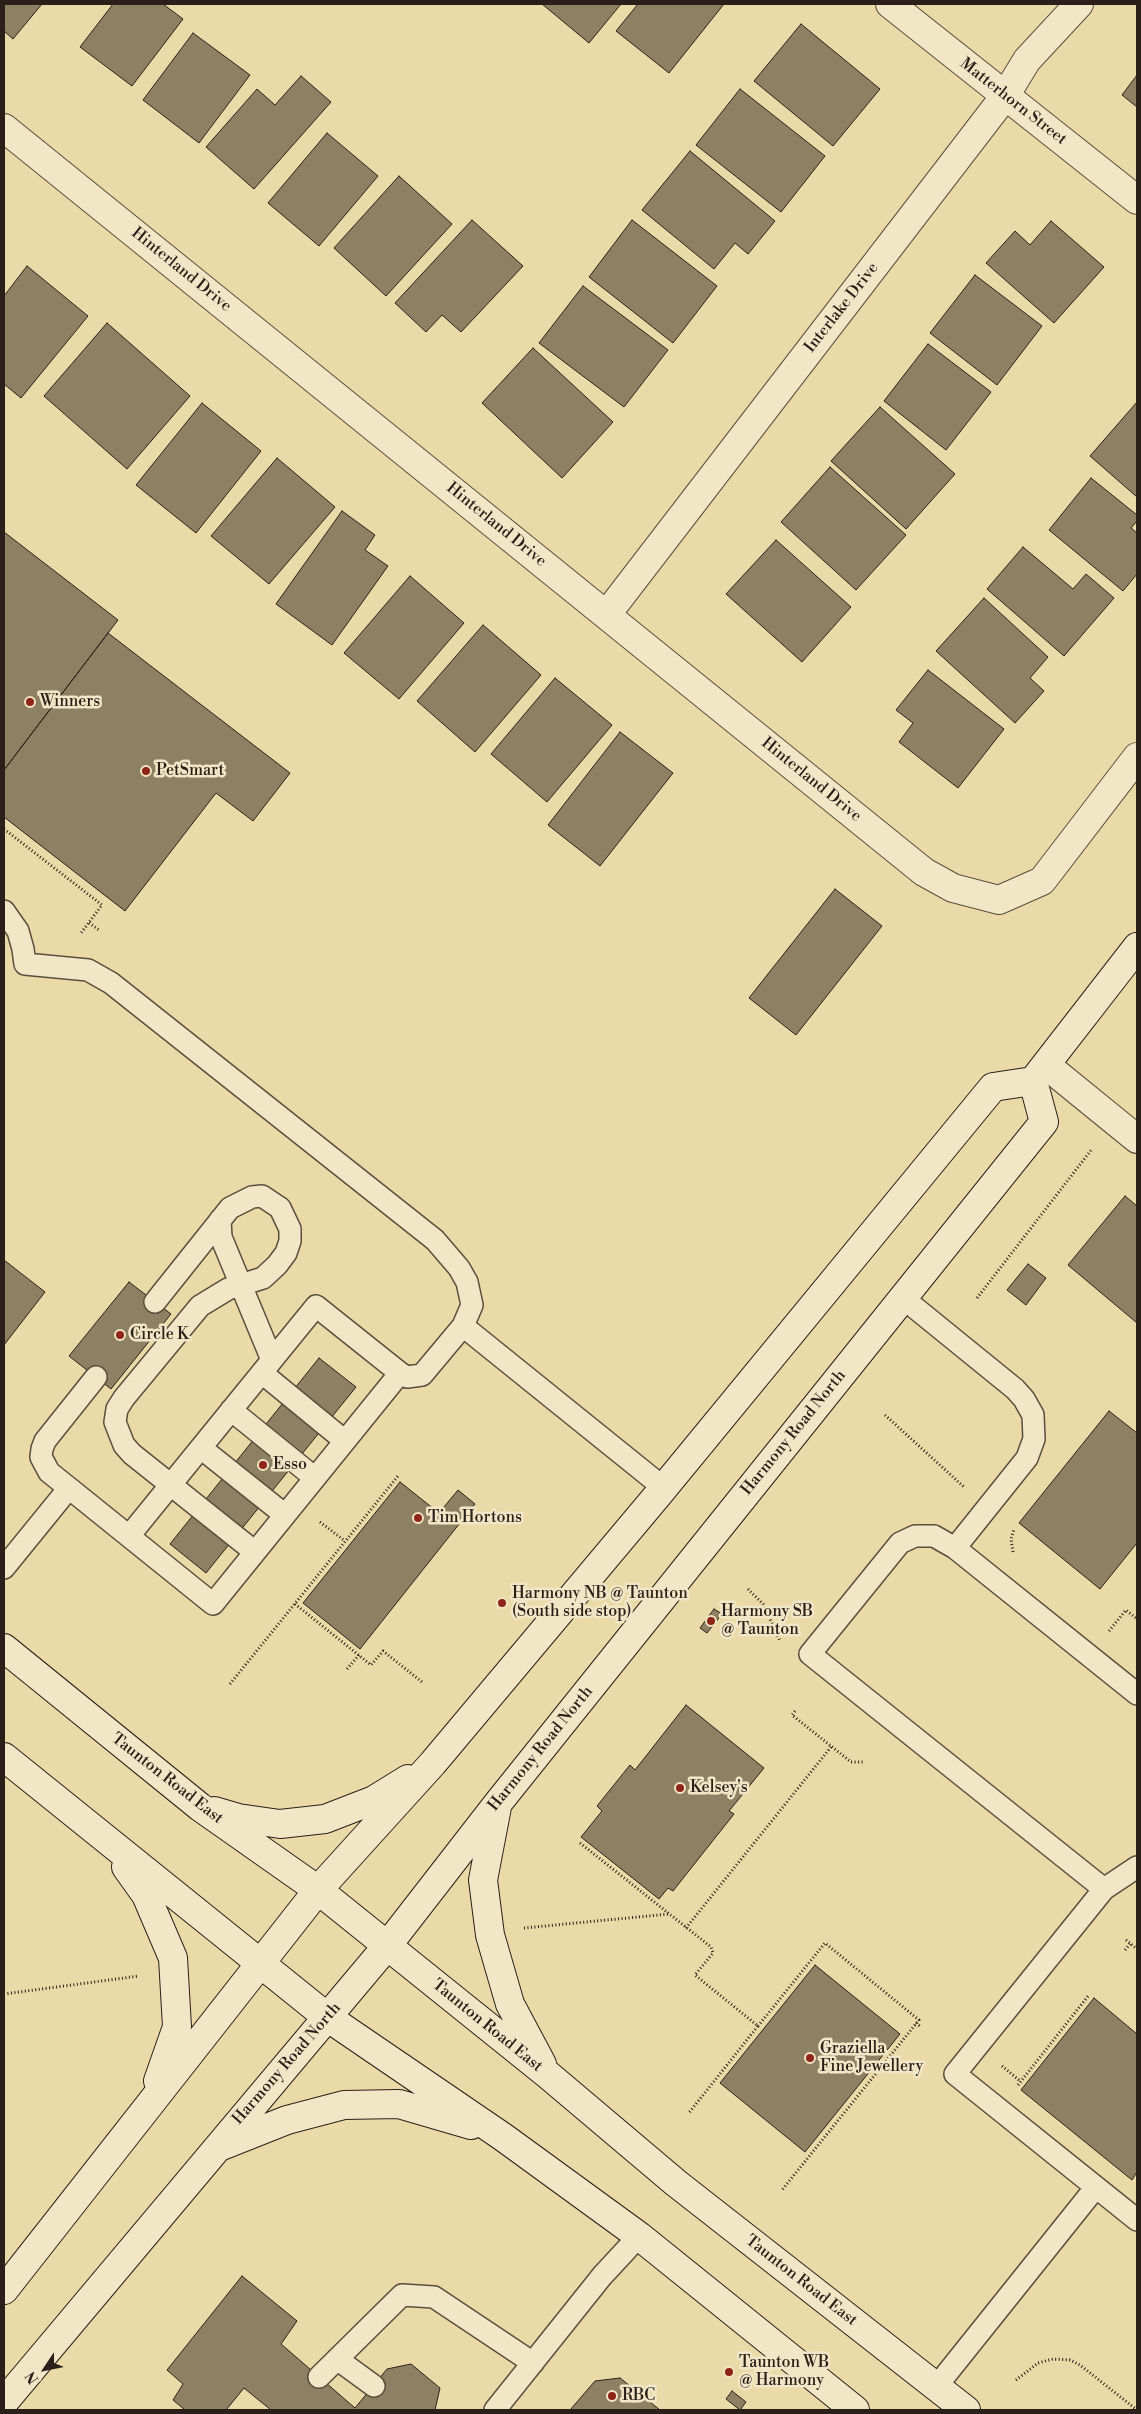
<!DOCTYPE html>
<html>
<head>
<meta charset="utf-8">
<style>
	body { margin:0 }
	#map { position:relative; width:1141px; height:2414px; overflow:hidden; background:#e9daa8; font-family:"Libre Bodoni",serif }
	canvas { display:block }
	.frame { position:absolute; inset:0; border:5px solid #2b2019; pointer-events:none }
	.north { position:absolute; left:20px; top:2344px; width:50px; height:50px; -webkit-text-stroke:4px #f1e7c6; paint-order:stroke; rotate:236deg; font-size:14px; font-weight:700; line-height:20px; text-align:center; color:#2b2019 }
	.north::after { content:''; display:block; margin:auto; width:18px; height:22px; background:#2b2019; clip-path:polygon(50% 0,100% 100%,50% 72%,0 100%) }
</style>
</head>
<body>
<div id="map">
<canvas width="1141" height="2414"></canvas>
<div class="frame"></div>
<div class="north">N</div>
</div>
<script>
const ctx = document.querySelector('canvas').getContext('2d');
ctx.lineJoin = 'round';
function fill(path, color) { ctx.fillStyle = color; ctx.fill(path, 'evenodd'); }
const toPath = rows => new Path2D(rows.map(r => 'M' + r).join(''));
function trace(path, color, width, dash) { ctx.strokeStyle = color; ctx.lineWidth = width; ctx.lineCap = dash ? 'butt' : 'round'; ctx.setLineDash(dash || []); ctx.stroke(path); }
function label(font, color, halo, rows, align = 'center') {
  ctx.font = font + ' "Libre Bodoni",serif'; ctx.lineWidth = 5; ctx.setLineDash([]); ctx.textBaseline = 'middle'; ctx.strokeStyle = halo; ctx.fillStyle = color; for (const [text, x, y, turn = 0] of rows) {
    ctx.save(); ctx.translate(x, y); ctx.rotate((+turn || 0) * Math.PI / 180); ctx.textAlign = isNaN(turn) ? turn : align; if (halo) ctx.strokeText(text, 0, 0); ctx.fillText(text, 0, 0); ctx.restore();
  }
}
const building = toPath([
	[4,4,42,4,13,39,4,31,4,4],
	[113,4,163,4,183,19,132,86,80,47,113,4],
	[542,4,621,4,589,43,542,4],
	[638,4,724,4,669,73,616,31,638,4],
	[801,24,880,89,833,146,754,81,801,24],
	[193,33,250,75,199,143,143,100,193,33],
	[1137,75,1137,107,1122,95,1137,75],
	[301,76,331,102,254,189,206,147,257,89,275,105,301,76],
	[740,89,825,156,781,212,696,145,740,89],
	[327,133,378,176,319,246,268,203,327,133],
	[690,151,775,221,748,254,735,243,714,269,642,210,690,151],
	[399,176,452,224,386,296,334,248,399,176],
	[472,220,523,266,461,332,442,315,426,332,395,303,472,220],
	[632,220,717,286,673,343,589,277,632,220],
	[1051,221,1104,267,1054,323,986,263,1015,231,1030,245,1051,221],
	[27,266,88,316,21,398,4,384,4,296,27,266],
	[975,275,1042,326,997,385,930,333,975,275],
	[583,286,668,350,624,407,539,343,583,286],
	[107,323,190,396,127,469,44,396,107,323],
	[928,344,991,392,946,450,884,401,928,344],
	[533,348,613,422,562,478,482,403,533,348],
	[1137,402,1137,497,1090,456,1137,402],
	[202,403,261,451,196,533,136,485,202,403],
	[880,407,955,474,906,529,831,461,880,407],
	[277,458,335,507,269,584,211,536,277,458],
	[830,467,906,535,856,590,781,522,830,467],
	[1091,478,1137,515,1137,521,1131,528,1137,533,1137,574,1123,591,1049,530,1091,478],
	[342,511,375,535,365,550,388,566,332,645,276,604,342,511],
	[4,532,118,620,4,770,4,532],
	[776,540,851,607,802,662,726,594,776,540],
	[1023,547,1073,589,1086,574,1114,598,1064,656,987,589,1023,547],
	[410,576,464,623,399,699,344,653,410,576],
	[984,598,1048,657,1030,678,1044,691,1015,723,936,651,984,598],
	[483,625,541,675,475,752,417,701,483,625],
	[108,633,290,773,253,821,216,793,125,911,4,817,4,770,108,633],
	[928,670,1004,729,958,788,899,742,913,723,896,710,928,670],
	[555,678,612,725,547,802,491,754,555,678],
	[620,732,673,773,600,866,548,825,620,732],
	[835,889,882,926,796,1035,749,998,835,889],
	[1125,1196,1137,1206,1137,1323,1068,1265,1125,1196],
	[4,1260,45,1292,4,1345,4,1260],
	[1028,1264,1046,1278,1026,1305,1007,1290,1028,1264],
	[129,1282,171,1314,111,1389,69,1356,129,1282],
	[319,1358,356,1387,206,1573,170,1544,319,1358],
	[1109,1411,1137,1433,1137,1543,1100,1589,1019,1523,1109,1411],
	[400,1482,439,1513,458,1490,475,1504,360,1649,303,1603,400,1482],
	[714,1609,722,1614,707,1633,700,1628,714,1609],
	[686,1705,764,1768,729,1811,734,1814,673,1891,668,1888,659,1899,581,1837,602,1811,597,1806,630,1765,635,1770,686,1705],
	[815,1965,900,2034,805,2152,720,2083,815,1965],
	[1094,1998,1137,2034,1137,2172,1132,2180,1021,2090,1094,1998],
	[242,2276,297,2321,281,2344,355,2408,387,2369,411,2364,440,2388,435,2410,271,2410,244,2388,226,2410,185,2410,173,2400,183,2384,167,2370,242,2276],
	[620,2378,660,2410,570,2410,595,2381,620,2378],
	[732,2391,746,2402,740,2410,726,2399,732,2391]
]);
fill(building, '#8e8163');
trace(building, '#2b2019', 1);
const lane = toPath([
	[4,911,18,931,23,949,25,964,88,970,111,983,435,1240,459,1268,467,1282,472,1305,463,1326,422,1375,407,1377,400,1373,213,1604,69,1488,4,1568],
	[220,1220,221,1237,272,1360],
	[903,1298,1015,1389,1024,1399,1033,1415,1034,1439,1027,1458,955,1548],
	[155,1302,230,1208,252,1197,262,1196,280,1208,290,1229,290,1241,286,1253,277,1265,263,1278,228,1289,200,1306,124,1398,117,1409,115,1422,124,1445,132,1454,255,1552],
	[463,1326,664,1488],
	[262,1373,345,1441],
	[231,1410,315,1478],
	[201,1448,285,1515],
	[69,1488,49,1472,41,1457,42,1449,45,1441,96,1377],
	[129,1536,316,1306,400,1373],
	[1137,1867,1104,1889,955,2074,1137,2220],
	[1104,1889,810,1654,900,1543,915,1536,934,1536,955,1548,1137,1694],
	[337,2359,374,2386],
	[319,2377,402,2295,434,2297,533,2363],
	[936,2387,1096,2187],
	[495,2410,602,2276,639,2236]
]);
const street = toPath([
	[890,4,1137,200],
	[4,128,924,872,953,888,999,900,1042,881,1137,757],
	[607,614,1005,96,1027,60,1079,4],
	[1046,1065,1137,1139]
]);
const secondary = toPath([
	[4,1648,200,1807,318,1890,547,2074,676,2183,966,2410],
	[4,1757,327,2017,503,2137,639,2236,855,2410],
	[497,1807,483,1880,490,1935,510,2004,542,2064],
	[214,1811,238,1818,280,1824,325,1819,374,1800,408,1779],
	[126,1867,146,1895,173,1958,177,2027,158,2081],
	[219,2147,287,2120,344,2105,399,2104,471,2125],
	[4,2290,318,1890,433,1763,657,1496,993,1087,1033,1081,1137,947],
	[4,2402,387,1946,498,1803,1044,1122,1033,1081]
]);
trace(lane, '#5a4e3d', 24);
trace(street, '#5a4e3d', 30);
trace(secondary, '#2b2019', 30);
trace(toPath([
	[4,829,102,905,81,933],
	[89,923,99,930],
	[977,1298,1092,1149],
	[885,1415,964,1487],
	[320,1522,345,1541],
	[1013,1552,1011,1539,1014,1529],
	[748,1589,763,1604,780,1641],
	[295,1604,371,1665,383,1651,422,1682],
	[1109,1631,1126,1610,1137,1619],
	[347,1669,359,1655],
	[230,1684,398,1476],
	[795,1711,792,1715,851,1762,863,1762],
	[580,1843,711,1947,713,1953,695,1975,758,2026,688,2114],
	[524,1928,669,1914],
	[686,1928,831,1747],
	[1126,1940,1137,1949],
	[1125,1950,1130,1944],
	[4,1994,139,1976],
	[916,2023,921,2027],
	[758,2026,825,1943,919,2020,782,2190],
	[1002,2066,1020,2081],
	[1018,2085,1089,1995],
	[1016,2380,1038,2363,1053,2359,1070,2360,1080,2365,1137,2410]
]), '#2b2019', 3, [1, 2.5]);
trace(lane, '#f1e7c6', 21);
trace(street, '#f1e7c6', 28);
trace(secondary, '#f1e7c6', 28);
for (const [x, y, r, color] of [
	[30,702,5,"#8f2418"],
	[146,771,5,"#8f2418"],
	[120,1335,5,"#8f2418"],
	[263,1465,5,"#8f2418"],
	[418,1518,5,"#8f2418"],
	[502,1603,5,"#8f2418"],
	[711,1621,5,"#8f2418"],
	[680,1788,5,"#8f2418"],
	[810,2058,5,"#8f2418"],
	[729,2372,5,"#8f2418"],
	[612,2396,5,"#8f2418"]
]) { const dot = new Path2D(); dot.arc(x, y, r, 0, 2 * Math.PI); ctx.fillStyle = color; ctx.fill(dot); trace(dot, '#f1e7c6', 2); }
label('16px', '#2b2019', '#f1e7c6', [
	["Matterhorn Street",1013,102,38],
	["Hinterland Drive",181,270,39],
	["Interlake Drive",842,308,-52],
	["Hinterland Drive",496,525,39],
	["Hinterland Drive",811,780,39],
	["Harmony Road North",794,1433,-51],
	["Harmony Road North",541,1749,-51],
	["Taunton Road East",167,1779,38],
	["Taunton Road East",487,2026,39],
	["Harmony Road North",287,2064,-49],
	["Taunton Road East",801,2281,38]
]);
label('16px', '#2b2019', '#f1e7c6', [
	["Winners",40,702],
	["PetSmart",156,771],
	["Circle K",130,1335],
	["Esso",273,1465],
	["Tim Hortons",428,1518],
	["Harmony NB @ Taunton",512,1594],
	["(South side stop)",512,1612],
	["Harmony SB",721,1612],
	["@ Taunton",721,1630],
	["Kelsey's",690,1788],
	["Graziella",820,2049],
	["Fine Jewellery",820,2067],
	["Taunton WB",739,2363],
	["@ Harmony",739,2381],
	["RBC",622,2396]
], 'left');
</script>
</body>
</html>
